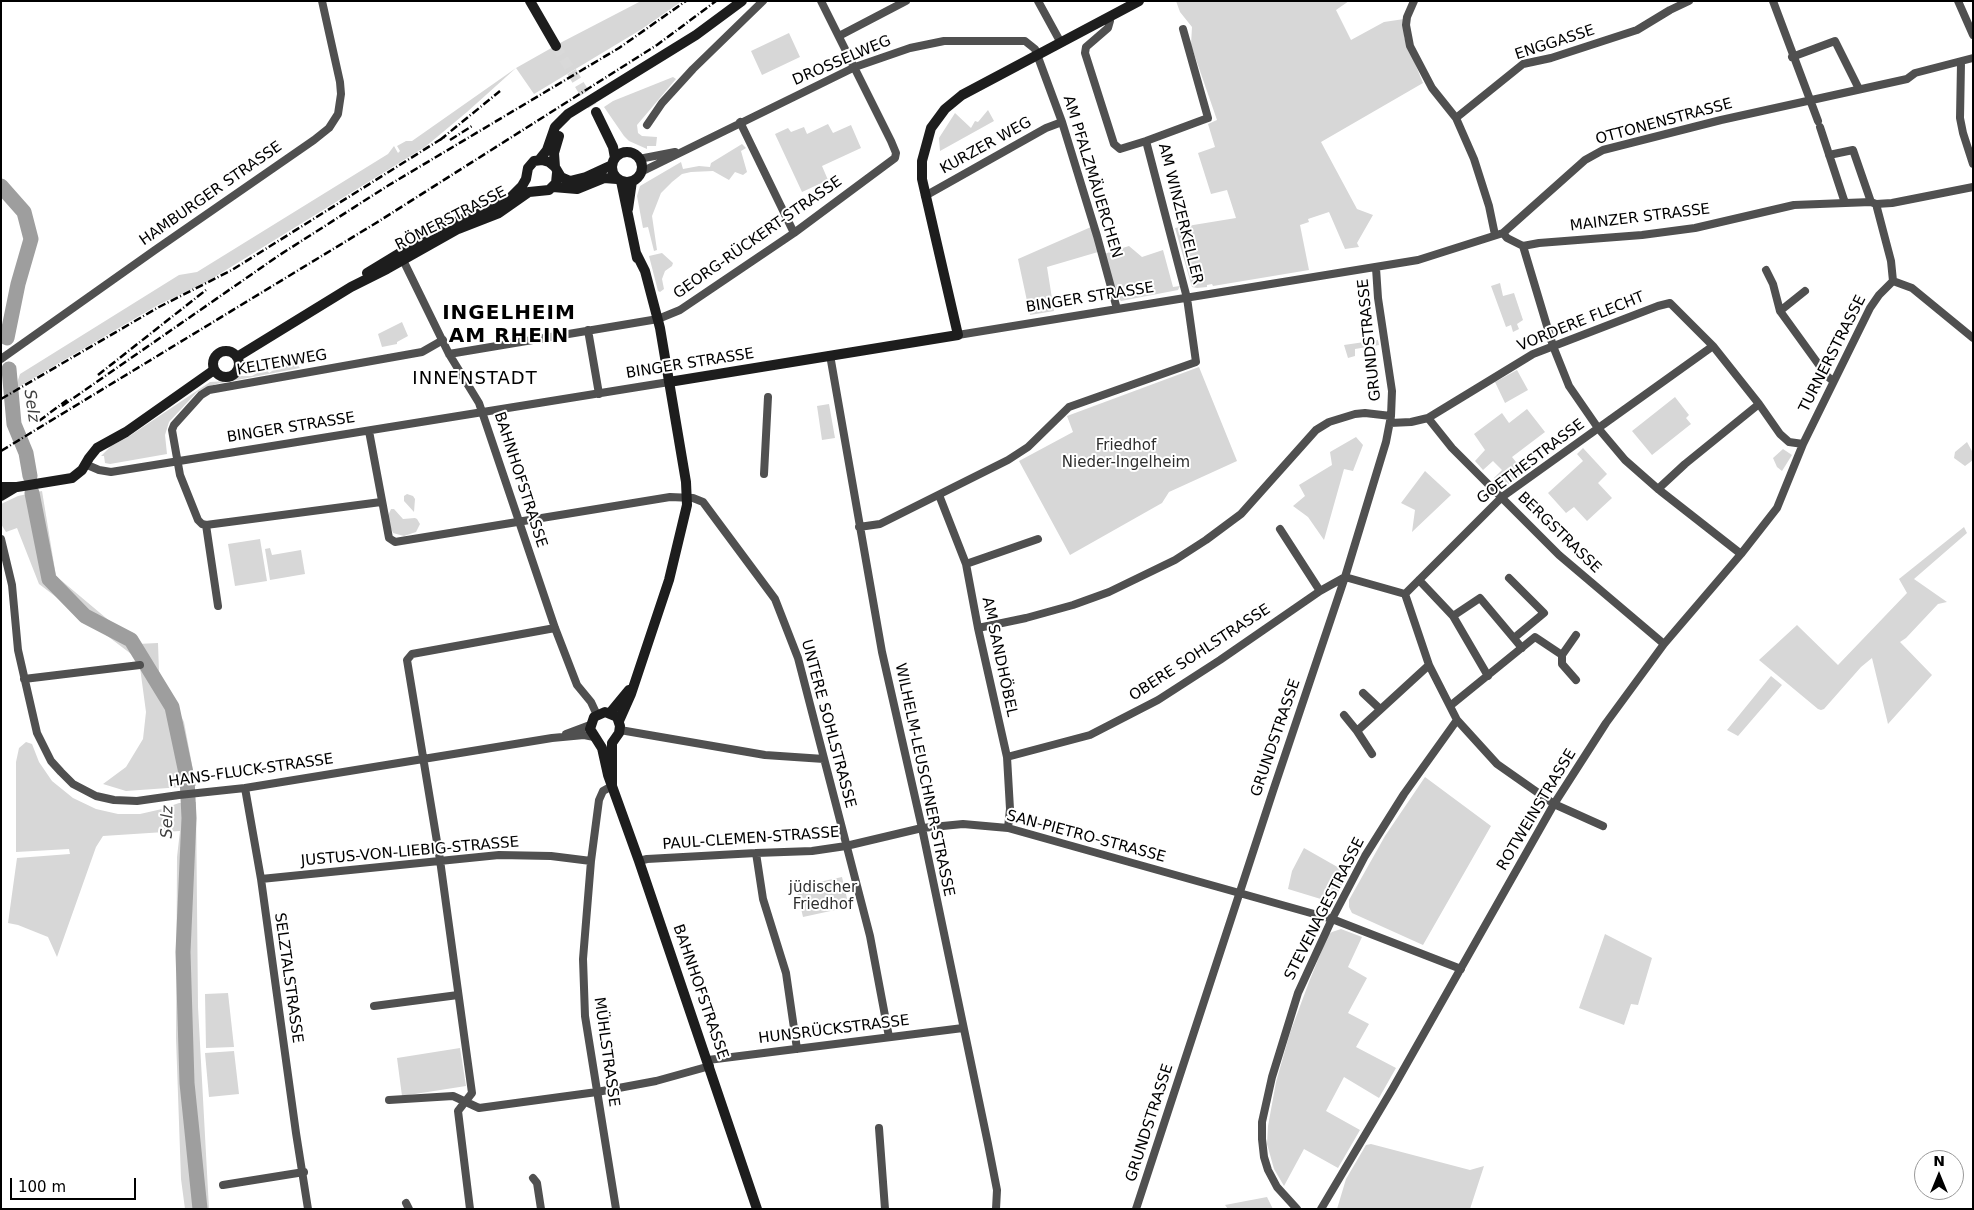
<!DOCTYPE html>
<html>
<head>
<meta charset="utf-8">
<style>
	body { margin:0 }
	#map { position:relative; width:1974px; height:1210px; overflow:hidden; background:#fff; font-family:"DejaVu Sans",sans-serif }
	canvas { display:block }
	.frame { position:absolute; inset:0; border:2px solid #000; pointer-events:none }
	.north { position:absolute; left:1914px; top:1150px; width:50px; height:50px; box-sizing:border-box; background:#fff; border:1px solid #999; border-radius:50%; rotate:0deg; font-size:14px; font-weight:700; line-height:20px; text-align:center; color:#000 }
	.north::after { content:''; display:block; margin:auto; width:18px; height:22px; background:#000; clip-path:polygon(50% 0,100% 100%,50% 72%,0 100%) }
	.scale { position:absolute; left:10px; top:1178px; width:126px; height:22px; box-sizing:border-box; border:2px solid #000; border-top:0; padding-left:6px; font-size:15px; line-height:18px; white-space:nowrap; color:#000; -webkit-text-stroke:4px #fff; paint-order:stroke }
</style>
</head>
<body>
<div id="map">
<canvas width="1974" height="1210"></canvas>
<div class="frame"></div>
<div class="north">N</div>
<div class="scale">100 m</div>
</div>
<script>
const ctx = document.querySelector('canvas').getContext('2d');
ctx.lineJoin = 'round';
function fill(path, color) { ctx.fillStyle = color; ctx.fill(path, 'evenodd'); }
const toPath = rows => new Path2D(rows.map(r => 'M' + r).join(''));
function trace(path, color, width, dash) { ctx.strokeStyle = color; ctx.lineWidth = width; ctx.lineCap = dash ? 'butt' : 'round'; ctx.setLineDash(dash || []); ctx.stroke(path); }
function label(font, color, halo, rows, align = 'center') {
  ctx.font = font + ' "DejaVu Sans",sans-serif'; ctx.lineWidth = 4; ctx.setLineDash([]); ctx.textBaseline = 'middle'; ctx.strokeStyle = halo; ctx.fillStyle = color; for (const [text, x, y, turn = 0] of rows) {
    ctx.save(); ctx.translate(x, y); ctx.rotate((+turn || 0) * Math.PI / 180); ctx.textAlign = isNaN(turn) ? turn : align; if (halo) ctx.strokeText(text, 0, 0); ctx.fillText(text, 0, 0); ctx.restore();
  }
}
fill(toPath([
	[641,1,682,1,642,29,534,94,516,68,467,112,425,147,205,283,158,305,15,389,20,374,179,275,197,272,388,154,394,146,398,153,400,151,397,146,406,141,412,141,516,68,562,42],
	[1176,1,1349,1,1336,10,1351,40,1384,22,1404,19,1404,37,1423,83,1321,142,1357,209,1373,215,1357,243,1359,247,1345,249,1329,212,1308,219,1309,222,1300,225,1309,270,1213,286,1212,284,1207,285,1207,287,1197,288,1192,287,1175,228,1236,218,1227,190,1211,194,1198,153,1215,147,1208,124,1217,120,1191,45,1192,27,1180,12],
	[789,33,800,57,762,75,751,51],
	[673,77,676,79,637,125,638,133,642,136,657,137,656,146,647,146,647,149,629,141,624,136,604,107,613,101],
	[988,110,994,121,940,151,939,138,955,113,971,128,975,121,978,122],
	[828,124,833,133,851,125,861,148,822,166,828,180,802,192,775,134,788,128,791,132,804,127,807,134],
	[742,144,746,148,741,151,747,172,743,175,735,172,729,180,713,171,691,172,682,174,672,182,661,193,652,216,657,250,654,251,648,227,643,228,637,196,640,186,681,162,683,169,699,166,710,167,711,163],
	[1091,227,1098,252,1047,267,1054,311,1030,315,1018,259],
	[1129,246,1142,257,1163,250,1173,287,1180,286,1178,290,1121,301,1117,297,1104,254],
	[662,253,673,263,672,266,665,271,662,279,664,289,660,292,658,291,649,256],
	[1500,283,1503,296,1514,293,1523,320,1517,324,1519,329,1513,332,1511,325,1506,327,1491,286],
	[402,322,408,336,397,342,397,344,382,347,378,334],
	[1378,340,1379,345,1355,349,1355,356,1348,358,1344,345],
	[292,358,300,368,216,384,197,392,169,422,165,435,167,454,110,464,105,463,104,456,101,456,111,446,128,437,210,382,227,381,240,376,252,376,266,368,269,373],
	[1199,367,1237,461,1169,492,1162,503,1070,555,1019,461,1073,432,1067,416],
	[1517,370,1528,390,1505,403,1495,382],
	[1675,397,1689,415,1686,418,1691,424,1652,455,1632,431],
	[829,404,835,438,822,440,817,406],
	[1527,409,1545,432,1512,457,1524,472,1502,489,1494,478,1502,470,1493,461,1483,470,1475,461,1485,450,1474,434,1502,413,1509,423],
	[1356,437,1363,445,1353,471,1344,469,1324,540,1308,517,1293,506,1305,496,1299,485,1332,465,1330,452],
	[1967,442,1973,453,1973,460,1965,466,1954,458,1955,452],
	[1583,448,1607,474,1598,483,1612,498,1587,521,1574,507,1566,513,1548,493,1583,461,1577,454],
	[1783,449,1792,455,1782,471,1777,467,1773,458],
	[1425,471,1451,495,1412,532,1415,510,1401,503],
	[42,491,56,576,137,644,158,643,159,672,184,722,196,786,126,791,103,784,126,767,143,739,146,712,139,660,39,584,17,528,6,532,1,524,1,504,18,496],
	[407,494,413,496,415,499,414,512,404,501,404,496],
	[391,509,394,509,403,519,415,518,417,519,420,524,416,532,404,536,393,533,390,526,388,516],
	[1964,527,1967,533,1914,579,1947,602,1938,604,1906,638,1900,642,1932,675,1888,724,1872,658,1861,667,1824,709,1821,710,1818,709,1759,660,1797,625,1838,665,1907,593,1899,579],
	[260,539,267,581,235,586,228,544],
	[270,548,272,555,301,550,305,574,270,580,265,549],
	[1771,676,1782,685,1738,736,1727,730],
	[26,742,32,744,39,762,52,781,73,798,96,809,118,814,140,814,162,809,179,803,196,802,198,1007,209,1209,185,1209,181,1179,176,1038,177,857,180,831,103,836,96,847,57,957,48,937,18,925,8,923,17,858,70,854,69,849,16,852,16,762,19,748],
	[1425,777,1491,826,1423,945,1352,913,1349,907,1349,900,1385,836],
	[1304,848,1348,873,1336,896,1324,900,1288,889,1292,871],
	[842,877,849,907,803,917,796,887],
	[1341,929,1362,937,1348,967,1367,978,1348,1013,1369,1024,1356,1047,1396,1068,1379,1098,1344,1077,1326,1111,1360,1130,1338,1168,1304,1149,1284,1186,1274,1169,1267,1144,1268,1126,1276,1082,1290,1033,1309,982,1328,935,1332,932],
	[1605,934,1652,958,1638,1005,1631,1004,1624,1025,1579,1008],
	[228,993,234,1047,206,1048,205,994],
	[460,1048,466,1086,402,1096,397,1058],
	[234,1051,239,1094,209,1097,205,1053],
	[1371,1144,1470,1170,1484,1166,1470,1209,1337,1209,1346,1179,1366,1145],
	[1267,1197,1273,1209,1228,1209,1225,1205]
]), '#d7d7d7');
trace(toPath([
	[1,186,24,212,31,239,18,284,7,338],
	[9,369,14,424,26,453,30,476],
	[32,493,49,579,85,616,131,640,172,707,187,778,189,818,183,952,187,1083,200,1209]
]), '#9e9e9e', 15);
trace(toPath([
	[556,46,596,112]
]), '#d9d9d9', 10, [10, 5]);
trace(toPath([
	[1038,1,1061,43],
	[1414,1,1407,17,1406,25,1410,46,1432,88,1456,118,1474,159,1489,206,1495,235],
	[1773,1,1818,121],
	[1958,1,1973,35],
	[1108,17,1110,21,1108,28,1086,47,1085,53,1114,144,1120,149,1146,141,1208,118,1183,29],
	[839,36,906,1],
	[1792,57,1835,41,1859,89],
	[1961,63,1960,118,1963,133,1973,164],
	[1456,118,1523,64,1551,58,1637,30,1670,10,1689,1],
	[740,122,794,233],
	[647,125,662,103,693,69,763,1],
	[1820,127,1845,203],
	[1829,155,1853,150,1871,202],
	[639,159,675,152],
	[641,172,855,67,910,48,944,41,1025,41,1035,49,1062,122,1097,236,1117,309],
	[925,196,1046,128,1062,122],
	[1876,204,1891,261,1893,281],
	[1503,233,1507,238,1523,246,1539,243,1642,235,1695,228,1794,205,1871,202,1876,204,1892,203,1973,187],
	[1523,246,1553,346,1569,386,1598,428,1625,460,1658,489,1741,554],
	[403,260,449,354,479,403,555,628,577,685,591,702,597,715],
	[1766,270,1773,284,1780,311],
	[1893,281,1912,288,1973,338],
	[1805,291,1780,311,1827,376,1833,381],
	[588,330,599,394],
	[958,335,1418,260,1503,233,1585,160,1603,150,1721,120,1907,79,1915,73,1973,58],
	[449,354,658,319,680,310,794,233,895,158,896,153,891,141,821,1],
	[830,355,882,652,922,828,988,1144,997,1190,996,1209],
	[1,359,155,250,314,140,329,128,338,114,341,94,340,82,322,1],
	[1428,418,1533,354,1658,306,1670,303,1713,346,1759,404,1780,434,1789,442,1803,444],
	[1390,423,1411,422,1428,418,1452,448,1559,555,1664,644],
	[369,431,389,538,395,542,670,497,693,498,703,502,775,599,798,658,870,936,889,1037],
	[85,464,99,470,111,472,669,382],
	[764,474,768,397],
	[1658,489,1685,464,1759,404],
	[939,495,966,564,978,628,1007,757,1010,809,1008,828],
	[381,502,206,525,202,524,198,520,180,475,172,430,174,425,201,395,209,390,422,352,443,340],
	[206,525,218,606],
	[859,527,880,524,1008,460,1028,447,1069,407,1196,362,1187,298,1146,141],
	[1280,529,1320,591],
	[1,539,12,585,18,650,37,733,51,761,61,772,73,784,96,796,114,800,137,801,179,795,245,788,552,738,584,735,594,737],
	[966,564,1038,539],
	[1509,578,1544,613,1514,638],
	[1419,580,1453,616],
	[1405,594,1429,665,1457,720,1497,764,1554,804,1603,826],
	[978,628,1026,618,1073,605,1109,592,1175,560,1206,540,1241,514,1316,430,1329,422,1355,414,1365,413,1391,416],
	[1562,655,1562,664,1576,680],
	[1488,676,1453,616,1480,598,1522,648],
	[24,679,140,665],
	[1363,693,1380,709],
	[1450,706,1535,637,1562,655,1576,635],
	[1344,715,1357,731],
	[620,730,765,755,824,759],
	[566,734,590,725],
	[1372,754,1357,731,1429,665],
	[1007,757,1090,735,1158,700,1220,660,1320,591,1345,577,1405,594,1502,497,1713,346],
	[612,786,603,791,599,800,591,861,583,959,585,1016,616,1209],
	[245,788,261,879,296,1133,308,1209],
	[756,853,763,899,786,973,797,1049],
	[639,861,647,859,756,853,812,851,846,846,922,828,963,824,1008,828,1332,919,1461,969],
	[261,879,499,855,551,856,591,861],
	[374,1006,458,995],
	[708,1060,963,1028],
	[389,1100,453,1096,479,1108,597,1092,656,1081,710,1066],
	[879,1128,885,1209],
	[533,1178,537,1183,541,1209],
	[223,1185,304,1172],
	[406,1203,409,1209],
	[470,1209,458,1111,472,1093,440,860,407,660,412,654,555,628],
	[1136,1209,1273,791,1345,577,1386,442,1391,416,1392,391,1378,298,1376,268],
	[1297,1209,1277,1187,1268,1170,1264,1157,1262,1139,1262,1122,1272,1077,1298,993,1332,919,1365,856,1404,794,1457,720],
	[1321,1209,1393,1088,1554,804,1606,723,1664,644,1741,554,1777,508,1803,444,1870,308,1879,295,1893,281]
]), '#505050', 8);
trace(toPath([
	[530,1,556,46],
	[596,112,613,147,615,158],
	'612 167a15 15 0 1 1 30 0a15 15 0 1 1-30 0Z',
	[539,160,547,150,555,127,568,114,696,35,742,1],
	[555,167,554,153,559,136],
	[621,181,637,258],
	[553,187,577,189,604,178,617,179],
	[628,209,632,181],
	[367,273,441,228,508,200,522,186,526,179,528,168,534,161,542,160,549,162,555,167,561,177,570,181,586,177,612,165],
	'213 364a13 13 0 1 1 26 0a13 13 0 1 1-26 0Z',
	[237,357,351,287,387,269,458,229,499,213,529,192,549,190,556,183,557,173],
	[669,382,958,335,922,179,922,161,931,128,945,109,962,95,1139,1],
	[1,487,17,487,72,478,82,470,89,458,97,448,126,432,214,370],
	[1,496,16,487],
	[610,713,629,690],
	[619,721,631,694,669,580,687,505,686,482,660,328,645,271,636,253],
	[612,786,612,743,619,733,620,726,617,717,605,712,594,717,590,729,602,748,608,775,639,861,757,1209]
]), '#1d1d1d', 10);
trace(toPath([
	[440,140,500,91],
	[450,140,472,126],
	[98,375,206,290],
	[1,399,159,307,232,270,446,136],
	[62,406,278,256,389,185,619,48,686,1],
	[39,421,67,400],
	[1,451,376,223,657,45,716,1]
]), '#000', 2.5, [8, 2.5, 1, 2.5]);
label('15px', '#000', '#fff', [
	["ENGGASSE",1555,43,-18],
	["DROSSELWEG",842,61,-23],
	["OTTONENSTRASSE",1664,122,-15],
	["KURZER WEG",986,146,-29],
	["AM PFALZMÄUERCHEN",1092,177,73],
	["HAMBURGER STRASSE",211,194,-35],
	["AM WINZERKELLER",1180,214,76],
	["MAINZER STRASSE",1640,218,-7],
	["RÖMERSTRASSE",451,219,-27],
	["GEORG-RÜCKERT-STRASSE",758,238,-35],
	["BINGER STRASSE",1090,298,-9],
	["VORDERE FLECHT",1581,322,-22],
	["GRUNDSTRASSE",1370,340,-96],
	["TURNERSTRASSE",1833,354,-63],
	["KELTENWEG",282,363,-10],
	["BINGER STRASSE",690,364,-9],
	["BINGER STRASSE",291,428,-9],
	["GOETHESTRASSE",1531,462,-37],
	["BAHNHOFSTRASSE",520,480,72],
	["BERGSTRASSE",1559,533,44],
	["OBERE SOHLSTRASSE",1200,653,-33],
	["AM SANDHÖBEL",999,657,78],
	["UNTERE SOHLSTRASSE",828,724,75],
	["GRUNDSTRASSE",1276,738,-71],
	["HANS-FLUCK-STRASSE",251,771,-8],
	["WILHELM-LEUSCHNER-STRASSE",924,780,78],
	["ROTWEINSTRASSE",1537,810,-59],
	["SAN-PIETRO-STRASSE",1086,837,15],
	["PAUL-CLEMEN-STRASSE",751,839,-4],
	["JUSTUS-VON-LIEBIG-STRASSE",410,852,-5],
	["STEVENAGESTRASSE",1325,909,-63],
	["SELZTALSTRASSE",288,978,82],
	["BAHNHOFSTRASSE",700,992,71],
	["HUNSRÜCKSTRASSE",834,1030,-7],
	["MÜHLSTRASSE",606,1052,82],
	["GRUNDSTRASSE",1150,1123,-72]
]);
label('15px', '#2e2e2e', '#fff', [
	["Friedhof",1126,446],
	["Nieder-Ingelheim",1126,463],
	["jüdischer",823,888],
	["Friedhof",823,905]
]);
label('italic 16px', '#3f3f3f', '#fff', [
	["Selz",31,406,82],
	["Selz",168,822,-89]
]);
ctx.letterSpacing = '1px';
label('18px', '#000', '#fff', [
	["INNENSTADT",475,379]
]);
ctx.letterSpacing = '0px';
ctx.letterSpacing = '1px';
label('bold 20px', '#000', '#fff', [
	["INGELHEIM",509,314],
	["AM RHEIN",509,337]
]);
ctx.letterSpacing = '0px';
</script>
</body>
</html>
